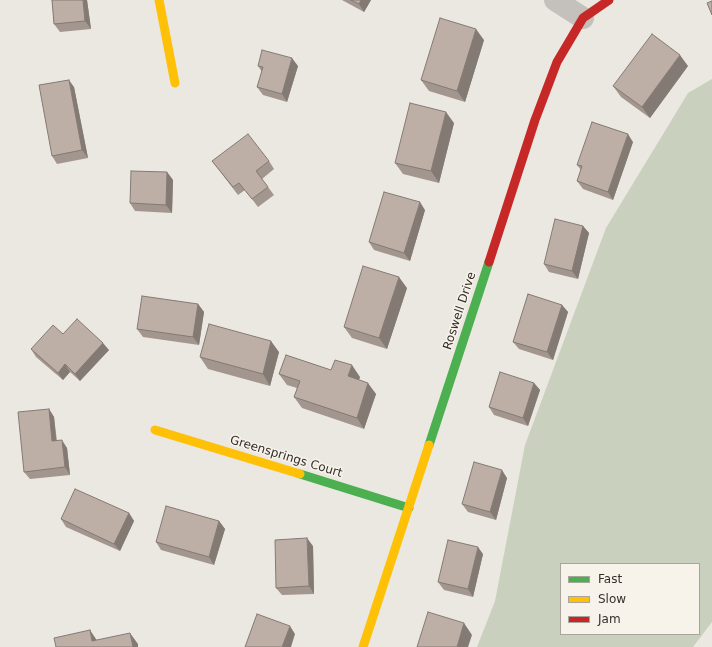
<!DOCTYPE html>
<html>
<head>
<meta charset="utf-8">
<style>
	body { margin:0 }
	#map { position:relative; width:712px; height:647px; overflow:hidden; background:#ebe8e2; font-family:"DejaVu Sans",sans-serif }
	canvas { display:block }
	.legend { position:absolute; left:560px; top:563px; width:140px; height:72px; box-sizing:border-box; background:#f7f3ea; border:1px solid #a9a59d; margin:0; padding:5px 7px; list-style:none; font-size:12px; color:#352f2a }
	.legend li { display:flex; align-items:center; gap:8px; height:20px }
	.legend b { width:20px; border:1px solid #a9a59d }
</style>
</head>
<body>
<div id="map">
<canvas width="712" height="647"></canvas>
<ul class="legend">
<li><b style="height:5px;background:#4caf50"></b>Fast</li>
<li><b style="height:5px;background:#ffc107"></b>Slow</li>
<li><b style="height:5px;background:#c62828"></b>Jam</li>
</ul>
</div>
<script>
const ctx = document.querySelector('canvas').getContext('2d');
ctx.lineJoin = 'round';
function fill(path, color) { ctx.fillStyle = color; ctx.fill(path, 'evenodd'); }
const toPath = rows => new Path2D(rows.map(r => 'M' + r).join(''));
function trace(path, color, width, dash) { ctx.strokeStyle = color; ctx.lineWidth = width; ctx.lineCap = dash ? 'butt' : 'round'; ctx.setLineDash(dash || []); ctx.stroke(path); }
function label(font, color, halo, rows, align = 'center') {
  ctx.font = font + ' "DejaVu Sans",sans-serif'; ctx.lineWidth = 3; ctx.setLineDash([]); ctx.textBaseline = 'middle'; ctx.strokeStyle = halo; ctx.fillStyle = color; for (const [text, x, y, turn = 0] of rows) {
    ctx.save(); ctx.translate(x, y); ctx.rotate((+turn || 0) * Math.PI / 180); ctx.textAlign = isNaN(turn) ? turn : align; if (halo) ctx.strokeText(text, 0, 0); ctx.fillText(text, 0, 0); ctx.restore();
  }
}
fill(toPath([
	[712,79,712,622,693,647,477,647,495,601,525,445,606,228,688,93],
	[561,564,699,564,699,634,561,634]
]), '#cad0be');
trace(toPath([
	[555,0,583,18]
]), '#c4c0bb', 22);
trace(toPath([
	[429,445,489,262],
	[300,474,409,508]
]), '#4caf50', 9);
trace(toPath([
	[159,0,175,83],
	[155,430,300,474],
	[363,647,429,445]
]), '#ffc107', 9);
trace(toPath([
	[489,262,535,120,557,62,583,18,609,0]
]), '#c62828', 9);
fill(toPath([
	[52,0,87,0,91,29,60,32,54,24],
	[342,0,371,0,364,12],
	[484,40,465,102,429,91,421,80],
	[258,66,298,66,287,102,263,95,257,87,262,72],
	[688,66,650,118,621,97,613,86],
	[74,87,88,158,57,164,52,156],
	[454,123,439,183,403,174,395,163],
	[633,142,613,200,583,189,577,181,581,170,577,165],
	[212,161,269,161,274,169,262,179,274,195,258,207,245,190,238,195],
	[167,172,173,180,172,213,135,211,130,203],
	[425,210,410,261,374,250,369,242],
	[583,226,589,233,578,279,549,272,544,264],
	[407,288,387,349,352,338,344,327],
	[198,304,204,312,199,345,143,337,137,329],
	[562,305,568,312,553,360,519,349,513,342],
	[31,349,109,350,80,381,70,372,63,380,36,357],
	[279,352,270,386,208,369,200,357],
	[331,370,360,377,359,380,376,394,364,429,302,408,294,397,297,388,287,385,279,374],
	[534,383,540,390,528,426,494,415,489,407],
	[49,409,54,417,57,441,67,448,70,475,30,479,24,472],
	[507,478,496,520,468,512,462,504],
	[129,513,134,521,120,551,66,527,61,519],
	[219,521,225,529,214,565,161,550,156,542],
	[313,546,314,594,282,595,276,588],
	[483,554,473,597,444,590,438,582]
]), '#a3968f');
fill(toPath([
	[83,0,87,0,91,29,85,21],
	[361,0,371,0,364,12,359,4],
	[476,29,484,40,465,102,457,91],
	[680,55,688,66,650,118,642,107],
	[292,58,298,66,287,102,282,94],
	[69,80,74,87,88,158,82,150],
	[446,112,454,123,439,183,431,171],
	[628,134,633,142,613,200,608,192],
	[167,172,173,180,172,213,166,205],
	[420,202,425,210,410,261,404,253],
	[583,226,589,233,578,279,572,271],
	[399,277,407,288,387,349,379,338],
	[198,304,204,312,199,345,193,337],
	[562,305,568,312,553,360,547,352],
	[271,341,279,352,270,386,263,374],
	[103,343,109,350,80,381,75,374],
	[65,364,70,372,63,380,58,373],
	[352,365,360,377,356,387,348,376],
	[368,383,376,394,364,429,357,418],
	[534,383,540,390,528,426,523,418],
	[49,409,54,417,57,449,52,441],
	[62,440,67,448,70,475,65,467],
	[502,470,507,478,496,520,490,512],
	[129,513,134,521,120,551,114,544],
	[219,521,225,529,214,565,209,557],
	[307,538,313,546,314,594,309,586],
	[478,547,483,554,473,597,468,589],
	[464,623,472,635,468,647,457,647],
	[290,626,295,634,291,647,282,647],
	[90,630,98,642,92,641],
	[130,633,138,644,138,647,133,647]
]), '#847a74');
const building = toPath([
	[52,0,83,0,85,21,54,24,52,0],
	[351,0,361,0,359,4,351,0],
	[712,1,712,15,707,3,712,1],
	[440,18,476,29,457,91,421,80,440,18],
	[652,34,680,55,642,107,613,86,652,34],
	[262,50,292,58,282,94,257,87,263,67,258,66,262,50],
	[69,80,82,150,52,156,39,85,69,80],
	[410,103,446,112,431,171,395,163,410,103],
	[592,122,628,134,608,192,577,181,582,166,577,165,592,122],
	[248,134,269,161,256,171,268,187,252,199,239,183,233,187,212,161,248,134],
	[131,171,167,172,166,205,130,203,131,171],
	[384,192,420,202,404,253,369,242,384,192],
	[555,219,583,226,572,271,544,264,555,219],
	[363,266,399,277,379,338,344,327,363,266],
	[528,294,562,305,547,352,513,342,528,294],
	[142,296,198,304,193,337,137,329,142,296],
	[77,319,103,343,75,374,65,364,58,373,31,349,53,325,63,334,77,319],
	[209,324,271,341,263,374,200,357,209,324],
	[286,355,331,370,335,360,352,365,348,376,368,383,357,418,294,397,300,381,279,374,286,355],
	[500,372,534,383,523,418,489,407,500,372],
	[49,409,52,441,62,440,65,467,24,472,18,412,49,409],
	[474,462,502,470,490,512,462,504,474,462],
	[75,489,129,513,114,544,61,519,75,489],
	[166,506,219,521,209,557,156,542,166,506],
	[307,538,309,586,276,588,275,540,307,538],
	[448,540,478,547,468,589,438,582,448,540],
	[428,612,464,623,457,647,417,647,428,612],
	[257,614,290,626,282,647,245,647,257,614],
	[90,630,92,641,130,633,133,647,56,647,54,638,90,630]
]);
fill(building, '#bdafa6');
trace(building, '#847a74', 1);
label('12px', '#352f2a', '#f7f3ea', [
	["Roswell Drive",460,311,-72],
	["Greensprings Court",286,457,17]
]);
</script>
</body>
</html>
